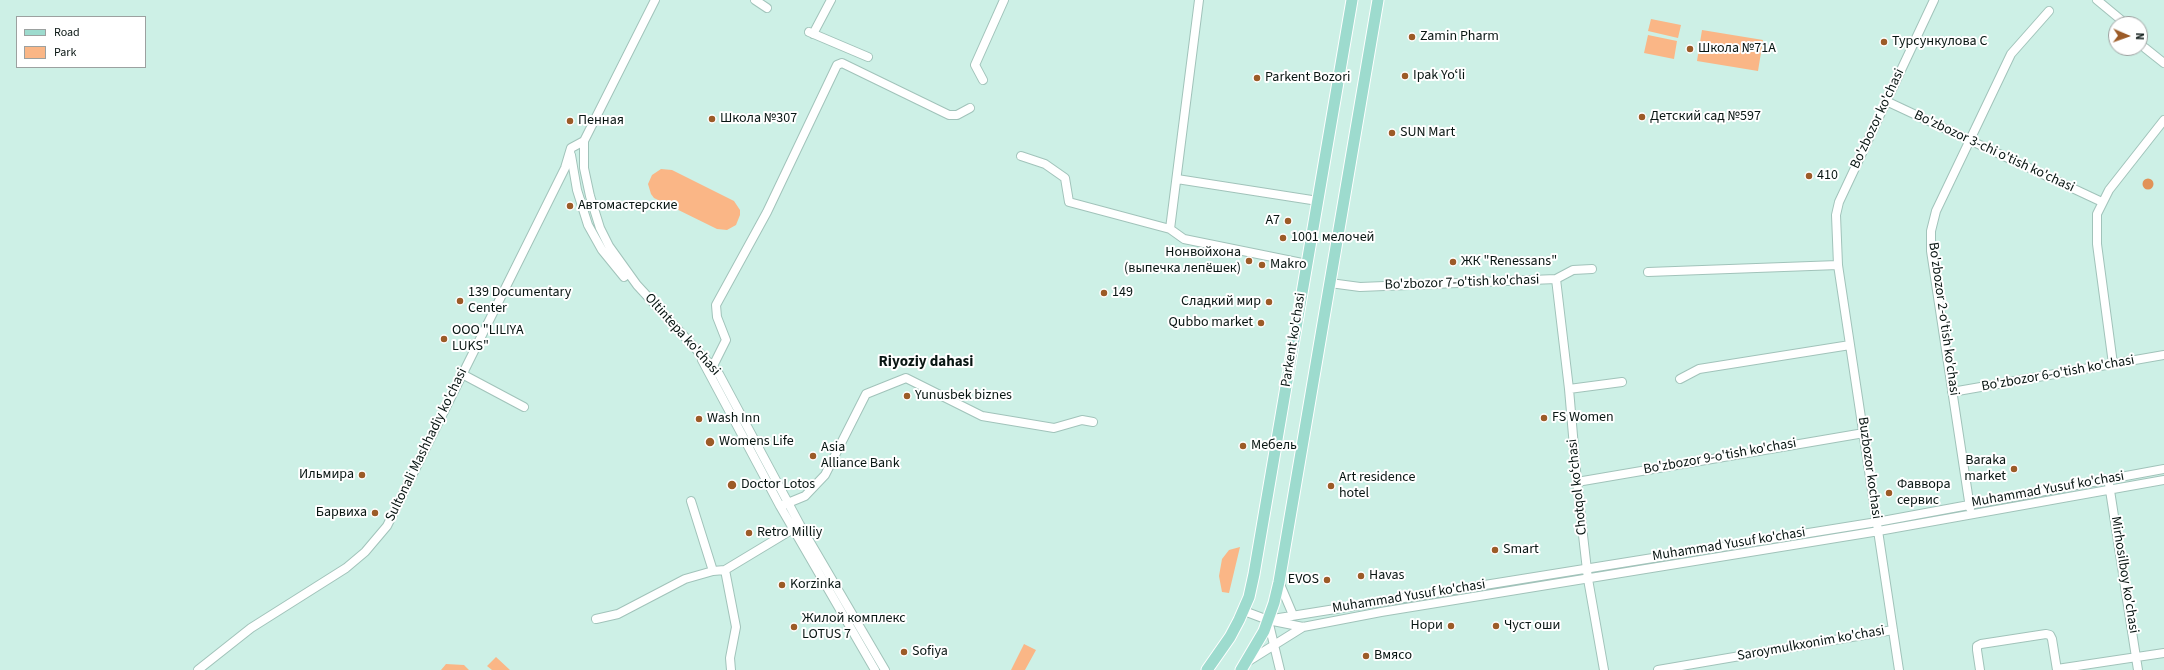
<!DOCTYPE html>
<html>
<head>
<meta charset="utf-8">
<style>
	body { margin:0 }
	#map { position:relative; width:2164px; height:670px; overflow:hidden; background:#cdf0e6; font-family:"Source Sans 3",sans-serif }
	canvas { display:block }
	.legend { position:absolute; left:16px; top:16px; width:130px; height:52px; box-sizing:border-box; background:#fff; border:1px solid #9ca1a0; margin:0; padding:5px 7px; list-style:none; font-size:12px; color:#081512 }
	.legend li { display:flex; align-items:center; gap:8px; height:20px }
	.legend b { width:20px; border:1px solid #9ca1a0 }
	.north { position:absolute; left:2108px; top:16px; width:40px; height:40px; box-sizing:border-box; background:#fff; border:1px solid #9ca1a0; border-radius:50%; rotate:92deg; font-size:11px; font-weight:700; line-height:16px; text-align:center; color:#081512 }
	.north::after { content:''; display:block; margin:auto; width:14px; height:18px; background:#9c5b27; clip-path:polygon(50% 0,100% 100%,50% 72%,0 100%) }
</style>
</head>
<body>
<div id="map">
<canvas width="2164" height="670"></canvas>
<ul class="legend">
<li><b style="height:5px;background:#9ddbce"></b>Road</li>
<li><b style="height:11px;background:#fab686"></b>Park</li>
</ul>
<div class="north">N</div>
</div>
<script>
const ctx = document.querySelector('canvas').getContext('2d');
ctx.lineJoin = 'round';
function fill(path, color) { ctx.fillStyle = color; ctx.fill(path, 'evenodd'); }
const toPath = rows => new Path2D(rows.map(r => 'M' + r).join(''));
function trace(path, color, width, dash) { ctx.strokeStyle = color; ctx.lineWidth = width; ctx.lineCap = dash ? 'butt' : 'round'; ctx.setLineDash(dash || []); ctx.stroke(path); }
function label(font, color, halo, rows, align = 'center') {
  ctx.font = font + ' "Source Sans 3",sans-serif'; ctx.lineWidth = 4; ctx.setLineDash([]); ctx.textBaseline = 'middle'; ctx.strokeStyle = halo; ctx.fillStyle = color; for (const [text, x, y, turn = 0] of rows) {
    ctx.save(); ctx.translate(x, y); ctx.rotate((+turn || 0) * Math.PI / 180); ctx.textAlign = isNaN(turn) ? turn : align; if (halo) ctx.strokeText(text, 0, 0); ctx.fillText(text, 0, 0); ctx.restore();
  }
}
fill(toPath([
	[1651,19,1681,25,1678,38,1648,31],
	[1702,30,1763,40,1758,71,1697,61],
	[1648,35,1677,41,1674,59,1644,53],
	[661,169,672,170,734,201,740,210,740,215,736,225,727,230,717,229,654,198,651,194,648,184,652,175],
	[1240,547,1229,593,1222,592,1219,576,1222,559,1229,550],
	[1024,644,1036,650,1025,670,1011,670],
	[496,657,510,670,492,670,487,666],
	[446,664,464,665,469,670,441,670]
]), '#fab686');
fill(toPath([
	'2142.5 184a5.5 5.5 0 1 1 11 0a5.5 5.5 0 1 1-11 0Z'
]), '#e19257');
const minor = toPath([
	[755,0,767,8],
	[2097,0,2126,24],
	[809,32,868,57],
	[813,34,831,0],
	[2145,48,2164,63],
	[983,80,975,65,1004,0],
	[1886,101,2102,202],
	[584,141,584,168,590,196,600,228,609,246,637,285,719,374,800,525,885,670],
	[571,155,577,190,588,225,602,250,624,277],
	[1021,156,1045,164,1065,178,1069,202,1170,229,1184,239,1307,264],
	[1177,179,1318,201],
	[1170,229,1199,0],
	[1648,272,1838,265],
	[1556,279,1569,389,1577,482,1588,579,1604,670],
	[1330,283,1360,287,1556,279,1573,270,1592,269],
	[702,360,780,506,875,670],
	[710,364,713,366,726,340,717,317,716,305,767,212,837,65,842,63,949,115,957,115,970,108],
	[2113,364,2097,244,2097,214,2109,190,2164,120],
	[462,374,524,407],
	[1680,379,1699,369,1850,345],
	[1569,389,1622,382],
	[1952,392,2164,355],
	[1577,482,1864,433],
	[2109,484,2138,670],
	[691,501,713,571],
	[783,505,805,496,825,475,866,394,906,378,982,416,1054,428,1082,420,1093,422],
	[1970,508,1931,251,1931,231,1936,211,2011,54,2049,11],
	[725,570,736,627,730,658,731,670],
	[1279,582,1293,615],
	[1244,611,1268,620,1303,627,1381,612,1873,532,2164,480],
	[596,619,618,614,685,579,713,571,725,570,793,529],
	[1273,619,1877,522,2164,469],
	[1268,620,1280,670],
	[1247,662,1303,627],
	[2057,669,2164,653],
	[198,670,251,628,346,568,365,552,387,526,565,168,571,148,584,141,655,0],
	[1658,670,1893,630],
	[1899,670,1838,265,1836,215,1839,202,1934,0],
	[1980,670,1977,650,1977,646,1981,644,2046,634,2050,635,2052,639,2057,670]
]);
const major = toPath([
	[1207,670,1230,637,1239,620,1249,597,1254,574,1352,0],
	[1241,670,1264,631,1274,603,1279,582,1378,0]
]);
trace(minor, '#a1c3ba', 10);
trace(major, '#fff', 13);
trace(minor, '#fff', 8);
trace(major, '#9ddbce', 11);
for (const [x, y, r, color] of [
	[1412,37,4,"#9c5b27"],
	[1884,42,4,"#9c5b27"],
	[1690,49,4,"#9c5b27"],
	[1405,76,4,"#9c5b27"],
	[1257,78,4,"#9c5b27"],
	[1642,117,4,"#9c5b27"],
	[712,119,4,"#9c5b27"],
	[570,121,4,"#9c5b27"],
	[1392,133,4,"#9c5b27"],
	[1809,176,4,"#9c5b27"],
	[570,206,4,"#9c5b27"],
	[1288,221,4,"#9c5b27"],
	[1283,238,4,"#9c5b27"],
	[1249,261,4,"#9c5b27"],
	[1453,262,4,"#9c5b27"],
	[1262,265,4,"#9c5b27"],
	[1104,293,4,"#9c5b27"],
	[460,301,4,"#9c5b27"],
	[1269,302,4,"#9c5b27"],
	[1261,323,4,"#9c5b27"],
	[444,339,4,"#9c5b27"],
	[907,396,4,"#9c5b27"],
	[1544,418,4,"#9c5b27"],
	[699,419,4,"#9c5b27"],
	[710,442,5,"#9c5b27"],
	[1243,446,4,"#9c5b27"],
	[813,456,4,"#9c5b27"],
	[2014,469,4,"#9c5b27"],
	[362,475,4,"#9c5b27"],
	[732,485,5,"#9c5b27"],
	[1331,486,4,"#9c5b27"],
	[1889,493,4,"#9c5b27"],
	[375,513,4,"#9c5b27"],
	[749,533,4,"#9c5b27"],
	[1495,550,4,"#9c5b27"],
	[1361,576,4,"#9c5b27"],
	[1327,580,4,"#9c5b27"],
	[782,585,4,"#9c5b27"],
	[1451,626,4,"#9c5b27"],
	[1496,626,4,"#9c5b27"],
	[794,627,4,"#9c5b27"],
	[904,652,4,"#9c5b27"],
	[1366,656,4,"#9c5b27"]
]) { const dot = new Path2D(); dot.arc(x, y, r, 0, 2 * Math.PI); ctx.fillStyle = color; ctx.fill(dot); trace(dot, '#fff', 1.5); }
label('14px', '#081512', '#fff', [
	["Zamin Pharm",1420,37],
	["Турсункулова С",1892,42],
	["Школа №71А",1698,49],
	["Ipak Yoʻli",1413,76],
	["Parkent Bozori",1265,78],
	["Детский сад №597",1650,117],
	["Школа №307",720,119],
	["Пенная",578,121],
	["SUN Mart",1400,133],
	["410",1817,176],
	["Автомастерские",578,206],
	["А7",1280,221,"right"],
	["1001 мелочей",1291,238],
	["Нонвойхона",1241,253,"right"],
	["(выпечка лепёшек)",1241,269,"right"],
	["ЖК \"Renessans\"",1461,262],
	["Makro",1270,265],
	["139 Documentary",468,293],
	["Center",468,309],
	["149",1112,293],
	["Сладкий мир",1261,302,"right"],
	["Qubbo market",1253,323,"right"],
	["OOO \"LILIYA",452,331],
	["LUKS\"",452,347],
	["Yunusbek biznes",915,396],
	["FS Women",1552,418],
	["Wash Inn",707,419],
	["Womens Life",719,442],
	["Мебель",1251,446],
	["Asia",821,448],
	["Alliance Bank",821,464],
	["Baraka",2006,461,"right"],
	["market",2006,477,"right"],
	["Ильмира",354,475,"right"],
	["Art residence",1339,478],
	["hotel",1339,494],
	["Doctor Lotos",741,485],
	["Фаввора",1897,485],
	["сервис",1897,501],
	["Барвиха",367,513,"right"],
	["Retro Milliy",757,533],
	["Smart",1503,550],
	["Havas",1369,576],
	["EVOS",1319,580,"right"],
	["Korzinka",790,585],
	["Жилой комплекс",802,619],
	["LOTUS 7",802,635],
	["Нори",1443,626,"right"],
	["Чуст оши",1504,626],
	["Sofiya",912,652],
	["Вмясо",1374,656]
], 'left');
label('14px', '#081512', '#fff', [
	["Bo'zbozor ko'chasi",1878,119,-65],
	["Bo'zbozor 3-chi o'tish ko'chasi",1994,152,25],
	["Bo'zbozor 7-o'tish ko'chasi",1462,283,-2],
	["Bo'zbozor 2-o'tish ko'chasi",1943,319,82],
	["Oltintepa ko'chasi",682,335,48],
	["Parkent ko'chasi",1294,340,-81],
	["Bo'zbozor 6-o'tish ko'chasi",2058,374,-10],
	["Sultonali Mashhadiy ko'chasi",427,445,-64],
	["Bo'zbozor 9-o'tish ko'chasi",1720,457,-10],
	["Buzbozor kochasi",1869,468,82],
	["Chotqol koʻchasi",1578,487,-96],
	["Muhammad Yusuf ko'chasi",2048,490,-10],
	["Muhammad Yusuf ko'chasi",1729,545,-9],
	["Mirhosilboy ko'chasi",2124,575,81],
	["Muhammad Yusuf ko'chasi",1409,597,-9],
	["Saroymulkxonim ko'chasi",1811,644,-10]
]);
label('bold 15px', '#081512', '#fff', [
	["Riyoziy dahasi",926,363]
]);
</script>
</body>
</html>
